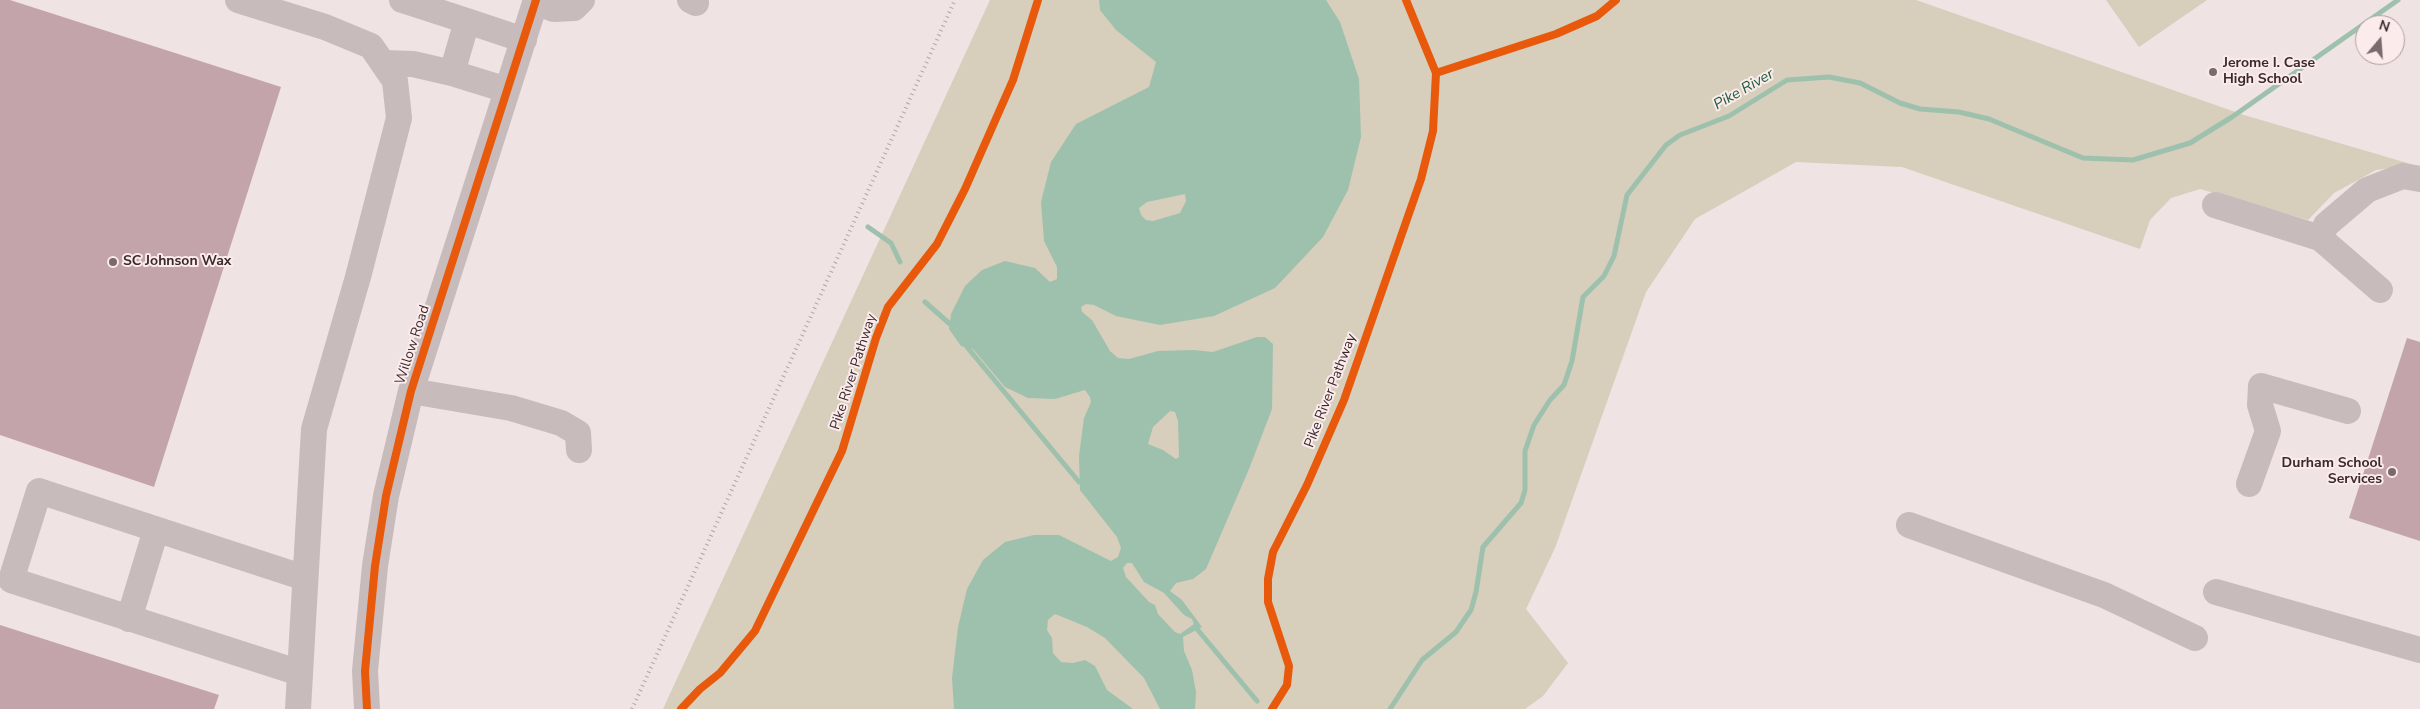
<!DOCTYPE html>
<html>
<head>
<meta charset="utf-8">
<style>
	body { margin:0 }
	#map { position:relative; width:2420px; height:709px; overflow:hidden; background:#efe3e3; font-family:"Nunito Sans",sans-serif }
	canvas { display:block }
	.north { position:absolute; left:2355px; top:15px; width:50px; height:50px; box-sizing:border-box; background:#fbebeb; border:1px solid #ae9d9f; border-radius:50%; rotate:18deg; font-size:14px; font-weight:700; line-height:20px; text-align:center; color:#3a292d }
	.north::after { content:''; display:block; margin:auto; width:18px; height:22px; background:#796a6d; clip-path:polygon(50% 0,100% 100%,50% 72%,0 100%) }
</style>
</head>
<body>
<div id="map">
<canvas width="2420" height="709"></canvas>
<div class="north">N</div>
</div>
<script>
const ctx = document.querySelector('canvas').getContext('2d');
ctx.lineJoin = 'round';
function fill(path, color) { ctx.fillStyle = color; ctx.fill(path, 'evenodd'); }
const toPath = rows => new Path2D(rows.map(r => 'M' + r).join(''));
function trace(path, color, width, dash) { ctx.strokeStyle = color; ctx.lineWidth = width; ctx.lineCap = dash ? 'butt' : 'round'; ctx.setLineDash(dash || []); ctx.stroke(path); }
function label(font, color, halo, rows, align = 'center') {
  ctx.font = font + ' "Nunito Sans",sans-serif'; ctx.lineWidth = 4; ctx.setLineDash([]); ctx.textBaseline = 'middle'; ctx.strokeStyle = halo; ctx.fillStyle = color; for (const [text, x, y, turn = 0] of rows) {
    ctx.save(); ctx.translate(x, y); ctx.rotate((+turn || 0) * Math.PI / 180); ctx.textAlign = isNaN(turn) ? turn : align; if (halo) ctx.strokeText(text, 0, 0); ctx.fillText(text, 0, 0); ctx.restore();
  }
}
fill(toPath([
	[990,0,1916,0,2244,115,2414,165,2376,170,2334,193,2308,220,2200,189,2171,198,2150,220,2140,249,1902,167,1796,162,1695,219,1646,292,1555,548,1526,609,1568,663,1543,696,1525,709,663,709],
	[2106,0,2207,0,2139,47]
]), '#d7cebc');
fill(toPath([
	[1099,0,1326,0,1340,22,1359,79,1361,137,1348,190,1323,237,1275,288,1214,316,1160,325,1116,316,1094,305,1086,304,1081,307,1082,312,1092,320,1110,351,1118,358,1129,359,1158,351,1193,350,1213,352,1257,337,1265,337,1273,344,1272,409,1249,469,1206,569,1193,579,1176,583,1170,591,1182,600,1202,627,1183,637,1184,651,1192,670,1196,692,1195,709,1160,709,1144,678,1105,638,1087,627,1055,614,1048,620,1047,630,1052,638,1053,653,1061,662,1073,663,1085,660,1095,666,1107,690,1133,709,954,709,952,678,958,627,967,589,983,560,1005,542,1034,535,1059,535,1111,561,1118,557,1121,548,1117,537,1080,490,1079,456,1084,418,1091,402,1090,397,1085,390,1055,399,1028,398,1005,387,973,349,961,346,949,329,951,314,965,286,982,270,1005,261,1035,268,1050,282,1057,279,1057,267,1044,241,1041,202,1051,162,1076,124,1149,87,1156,62,1116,30,1100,10],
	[1185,194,1186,201,1180,213,1153,221,1146,220,1141,215,1139,208,1147,202],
	[1170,411,1175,412,1178,421,1179,457,1176,459,1163,450,1148,444,1153,427],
	[1127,563,1132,563,1144,582,1164,593,1184,615,1192,619,1194,624,1180,634,1175,632,1158,614,1155,605,1149,602,1126,577,1123,568]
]), '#9ec1ae');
trace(toPath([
	[868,227,891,243,900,262],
	[925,302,950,324],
	[967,347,1079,482],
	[1197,629,1257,701],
	[1390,709,1422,660,1456,632,1471,610,1476,592,1483,547,1521,503,1525,490,1525,451,1534,425,1550,400,1564,385,1572,361,1583,297,1604,276,1614,256,1627,195,1666,145,1680,135,1729,116,1787,80,1829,77,1860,83,1900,103,1920,109,1959,112,1989,119,2083,158,2133,160,2190,143,2232,117,2398,0]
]), '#9ec1ae', 5);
fill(toPath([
	[0,0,10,0,281,87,154,487,0,435],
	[2407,338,2420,342,2420,541,2349,518],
	[0,625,219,695,214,709,0,709]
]), '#c4a4ab');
trace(toPath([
	[238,0,325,27,371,46,395,81,399,118,358,277,314,429,298,709],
	[402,0,467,21,452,73],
	[690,0,696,3],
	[535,2,554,9,574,8,582,0],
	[467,21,524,40],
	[383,63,413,64,452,73,507,90],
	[2215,205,2320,238,2380,290],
	[2320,238,2326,225,2367,190,2403,176,2420,179],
	[411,391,511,408,561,423,578,433,579,450],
	[2249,484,2268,431,2260,405,2261,386,2348,411],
	[1909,525,2104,595,2195,638],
	[2216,592,2420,650],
	[129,619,156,530],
	[300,673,11,580,39,491,305,578],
	[367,709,365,671,375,566,386,496,411,391,536,0]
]), '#c8bbbc', 26);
trace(toPath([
	[632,709,955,0]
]), '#b0a5a7', 4, [1, 4]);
trace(toPath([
	[1436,73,1556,34,1597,16,1616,0],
	[367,709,365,671,375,566,386,496,411,391,536,0],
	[681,709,700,689,720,673,755,631,842,451,876,338,888,307,937,244,965,189,1013,80,1038,0],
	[1272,709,1287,685,1289,666,1268,602,1268,579,1273,552,1307,485,1344,400,1421,179,1433,131,1436,73,1406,0]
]), '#e8590c', 8);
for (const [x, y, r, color] of [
	[2213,72,5,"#796a6d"],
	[113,262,5,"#796a6d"],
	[2392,472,5,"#796a6d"]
]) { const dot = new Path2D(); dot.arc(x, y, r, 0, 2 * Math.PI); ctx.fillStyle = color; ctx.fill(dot); trace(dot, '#fbebeb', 2); }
label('bold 14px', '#3a292d', '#fbebeb', [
	["Jerome I. Case",2223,64],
	["High School",2223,80],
	["SC Johnson Wax",123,262],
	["Durham School",2382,464,"right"],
	["Services",2382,480,"right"]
], 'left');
label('14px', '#3a292d', '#fbebeb', [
	["Willow Road",413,345,-72],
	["Pike River Pathway",854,372,-72],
	["Pike River Pathway",1331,391,-69]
]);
label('italic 15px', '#1b5e3f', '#fbebeb', [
	["Pike River",1744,90,-30]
]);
</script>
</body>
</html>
